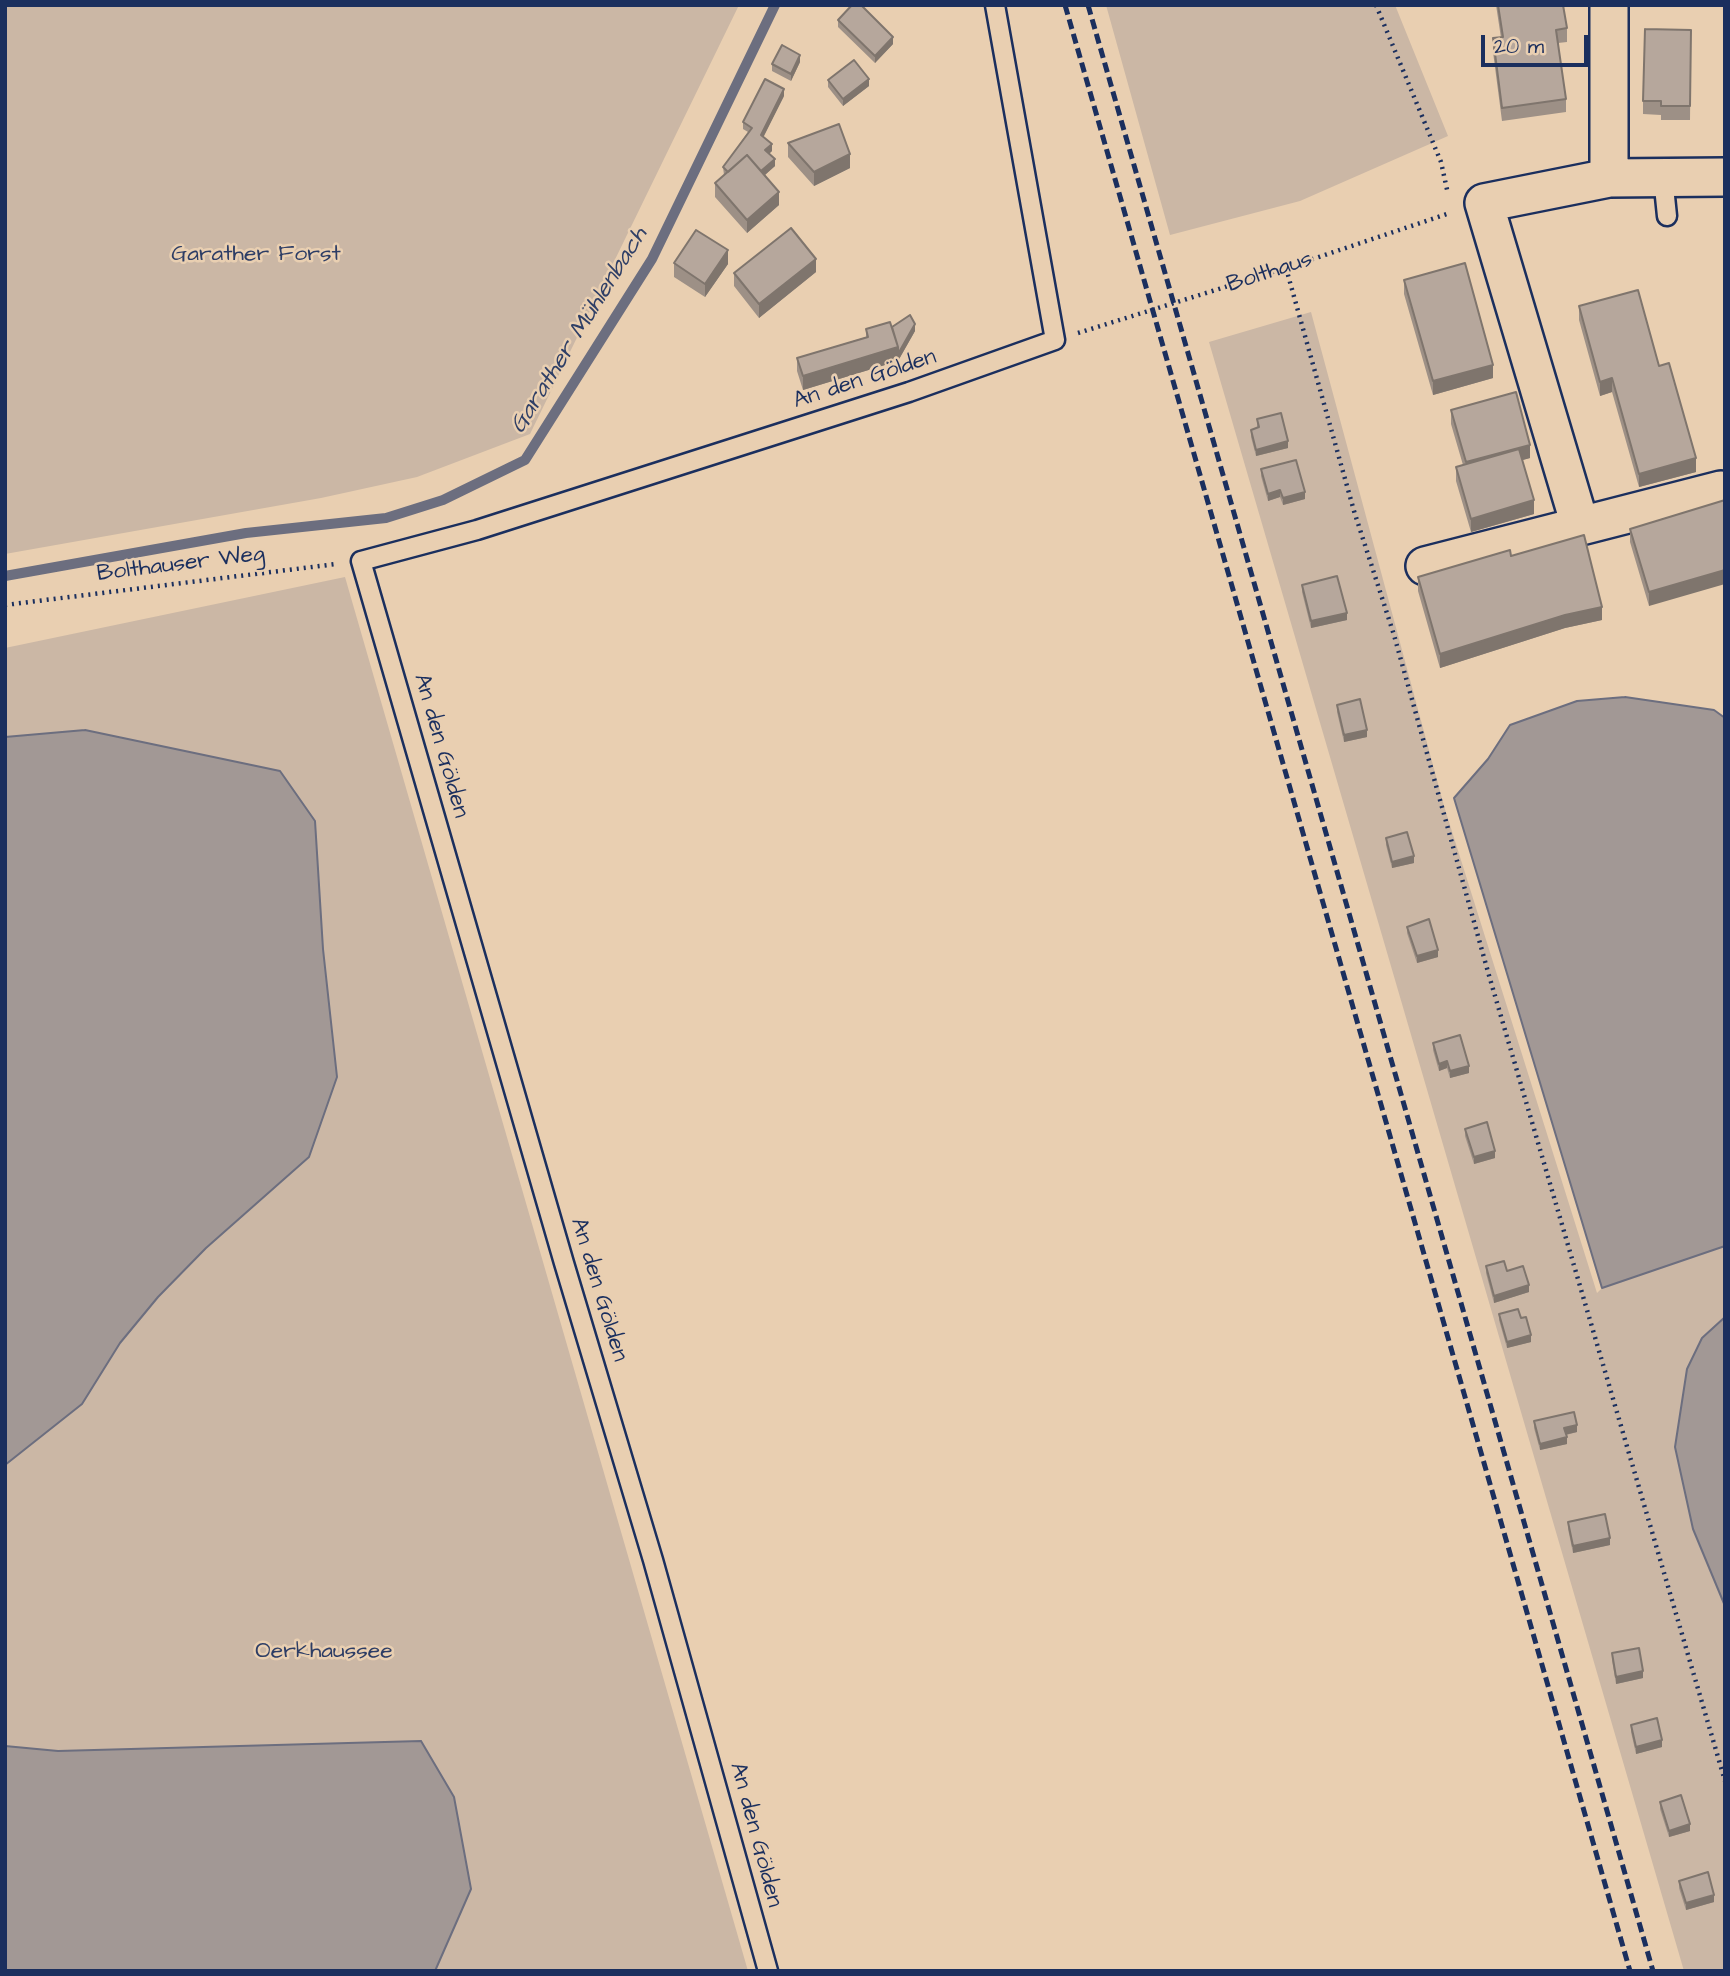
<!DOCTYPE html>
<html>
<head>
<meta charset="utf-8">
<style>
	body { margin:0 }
	#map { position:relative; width:1730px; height:1976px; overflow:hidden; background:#e9cfb1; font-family:"Architects Daughter",sans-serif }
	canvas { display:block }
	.frame { position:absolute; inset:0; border:7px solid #1b2f5e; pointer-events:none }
	.scale { position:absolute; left:1481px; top:35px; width:107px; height:32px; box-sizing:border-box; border:4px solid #1b2f5e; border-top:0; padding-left:9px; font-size:21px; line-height:24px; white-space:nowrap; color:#1b2f5e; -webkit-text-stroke:5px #e9cfb1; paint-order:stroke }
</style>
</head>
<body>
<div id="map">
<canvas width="1730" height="1976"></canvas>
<div class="frame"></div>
<div class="scale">20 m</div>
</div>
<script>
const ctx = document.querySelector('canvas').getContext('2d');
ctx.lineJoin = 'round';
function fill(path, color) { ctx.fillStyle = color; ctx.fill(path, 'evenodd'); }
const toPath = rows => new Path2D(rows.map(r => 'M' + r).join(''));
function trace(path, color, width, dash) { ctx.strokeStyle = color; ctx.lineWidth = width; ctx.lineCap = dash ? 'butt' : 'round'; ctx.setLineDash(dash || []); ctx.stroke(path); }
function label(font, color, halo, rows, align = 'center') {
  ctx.font = font + ' "Architects Daughter",sans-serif'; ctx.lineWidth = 5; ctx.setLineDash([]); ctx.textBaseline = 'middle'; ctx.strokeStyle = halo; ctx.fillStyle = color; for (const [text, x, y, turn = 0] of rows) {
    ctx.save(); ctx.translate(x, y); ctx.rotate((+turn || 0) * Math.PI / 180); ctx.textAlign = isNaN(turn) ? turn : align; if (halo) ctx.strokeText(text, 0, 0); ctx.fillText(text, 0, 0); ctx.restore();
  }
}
fill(toPath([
	[5,5,739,5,530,434,417,477,321,498,5,554],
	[1106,5,1395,5,1448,136,1300,201,1170,235],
	[1311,312,1444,806,1597,1293,1602,1288,1725,1246,1725,1317,1702,1338,1693,1529,1725,1606,1725,1971,1684,1971,1209,342],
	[345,577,748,1971,5,1971,5,648]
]), '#cbb7a5');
const water = toPath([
	[1625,697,1714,710,1725,718,1725,1246,1602,1288,1454,798,1488,759,1510,725,1577,701,1625,697],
	[85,730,280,771,315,821,323,949,337,1077,309,1157,206,1248,158,1297,120,1343,82,1404,5,1465,5,737,85,730],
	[1725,1317,1725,1606,1693,1529,1675,1447,1687,1369,1702,1338,1725,1317],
	[421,1741,454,1797,471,1889,435,1971,5,1971,5,1746,58,1751,421,1741]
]);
fill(water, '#a29895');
trace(water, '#6c6e7f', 2);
trace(toPath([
	[5,576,246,533,386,518,443,500,525,460,652,259,775,5]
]), '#6c6e7f', 10);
const lane = toPath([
	[1663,177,1667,216],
	[768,1971,653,1560,564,1263,361,561,477,530,909,392,1055,340,995,5]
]);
const street = toPath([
	[1609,178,1609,5],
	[1580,525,1484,203,1609,178,1725,177],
	[1425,566,1721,490]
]);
trace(lane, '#1b2f5e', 23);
trace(street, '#1b2f5e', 42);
trace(toPath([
	[1376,5,1441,162,1448,194],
	[1286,268,1354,511,1394,635,1488,972,1725,1781],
	[1078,333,1286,268,1450,213],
	[5,605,336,564]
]), '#1b2f5e', 4.5, [2, 5]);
trace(lane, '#e9cfb1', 18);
trace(street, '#e9cfb1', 37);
trace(toPath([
	[1065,5,1630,1971],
	[1088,5,1653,1971]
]), '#1b2f5e', 5, [10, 5]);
fill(toPath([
	[1496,5,1563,5,1567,28,1567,42,1558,43,1566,99,1566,112,1502,121,1493,52,1493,38,1501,38],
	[838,20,893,44,875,63,838,27],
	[1691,30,1690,120,1661,120,1661,115,1643,114,1643,101],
	[800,62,791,81,772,71,772,64],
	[828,80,869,86,843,106,828,87],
	[784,96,763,137,772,151,769,154,775,166,765,175,779,205,747,233,715,197,715,183,724,175,723,167,748,132,743,129,743,122],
	[788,143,850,168,814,186,788,157],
	[674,263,728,264,705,297,674,277],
	[816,272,759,318,734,286,734,273],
	[1404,280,1493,378,1433,395,1404,294],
	[1579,306,1659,366,1696,472,1639,487,1612,392,1600,396,1579,320],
	[892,327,915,331,898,361,803,390,797,371,797,358,866,337,866,329],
	[1451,410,1530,458,1522,460,1534,514,1471,532,1456,481,1456,467,1463,465,1451,424],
	[1257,419,1288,448,1256,456,1251,437,1251,430,1257,428],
	[1261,469,1305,499,1283,505,1280,497,1268,501,1261,476],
	[1725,500,1649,606,1630,542,1630,529],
	[1511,556,1602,620,1565,628,1440,668,1418,591,1418,577],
	[1302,585,1347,620,1311,628,1302,592],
	[1337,705,1367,737,1344,742,1337,712],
	[1386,838,1414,863,1392,868,1386,845],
	[1407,927,1438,957,1417,963,1407,933],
	[1433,1043,1469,1073,1450,1078,1447,1068,1439,1071,1433,1050],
	[1465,1129,1495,1158,1474,1164,1465,1136],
	[1486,1266,1507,1271,1529,1292,1494,1303,1486,1273],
	[1499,1314,1521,1318,1531,1342,1507,1348,1499,1320],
	[1534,1421,1577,1432,1566,1435,1567,1444,1540,1450,1534,1428],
	[1568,1522,1610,1545,1573,1553,1568,1529],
	[1612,1653,1643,1678,1616,1684,1612,1660],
	[1631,1725,1662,1747,1636,1754,1631,1732],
	[1660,1802,1690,1831,1669,1837,1660,1809],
	[1679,1881,1714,1902,1686,1910,1679,1888]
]), '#9d9086');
fill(toPath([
	[893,37,893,44,875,63,875,56],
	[800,55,800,62,791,81,791,74],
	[869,79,869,86,843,106,843,99],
	[784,89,784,96,761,142,761,135],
	[772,144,772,151,765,157,765,150],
	[850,154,850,168,814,186,814,172],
	[775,159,775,166,758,181,758,174],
	[779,192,779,205,747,233,747,220],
	[728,250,728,264,705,297,705,284],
	[816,259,816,272,759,318,759,304],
	[915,324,915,331,898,361,898,354],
	[898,347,898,361,803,390,803,376],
	[1493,365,1493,378,1433,395,1433,381],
	[1612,378,1612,392,1600,396,1600,382],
	[1288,441,1288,448,1256,456,1256,450],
	[1530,445,1530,458,1466,476,1466,462],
	[1696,458,1696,472,1639,487,1639,474],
	[1280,490,1280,497,1268,501,1268,494],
	[1305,492,1305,499,1283,505,1283,498],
	[1534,500,1534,514,1471,532,1471,519],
	[1725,570,1725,584,1649,606,1649,592],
	[1602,607,1602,620,1565,628,1440,668,1440,654,1565,615],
	[1347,613,1347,620,1311,628,1311,621],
	[1367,730,1367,737,1344,742,1344,735],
	[1414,856,1414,863,1392,868,1392,862],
	[1438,950,1438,957,1417,963,1417,956],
	[1447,1061,1447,1068,1439,1071,1439,1064],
	[1469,1066,1469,1073,1450,1078,1450,1071],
	[1495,1151,1495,1158,1474,1164,1474,1157],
	[1529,1285,1529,1292,1494,1303,1494,1296],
	[1531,1335,1531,1342,1507,1348,1507,1342],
	[1577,1425,1577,1432,1564,1435,1564,1428],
	[1567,1437,1567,1444,1540,1450,1540,1444],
	[1610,1538,1610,1545,1573,1553,1573,1546],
	[1643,1671,1643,1678,1616,1684,1616,1677],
	[1662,1740,1662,1747,1636,1754,1636,1747],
	[1690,1824,1690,1831,1669,1837,1669,1831],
	[1714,1895,1714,1902,1686,1910,1686,1903]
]), '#7f756d');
const building = toPath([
	[852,5,861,5,893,37,875,56,838,20,852,5],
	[1498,5,1563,5,1567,28,1556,30,1566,99,1502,108,1493,38,1503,37,1498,5],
	[1725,11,1725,84,1724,84,1725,11],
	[1645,29,1691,30,1690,106,1661,106,1661,101,1643,101,1645,29],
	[782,45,800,55,791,74,772,64,782,45],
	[854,60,869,79,843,99,828,80,854,60],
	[765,79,784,89,761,135,772,144,765,150,775,159,761,171,747,155,728,172,723,167,752,128,743,122,765,79],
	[839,124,850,154,814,172,788,143,839,124],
	[747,155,779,192,747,220,715,183,747,155],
	[791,228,816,259,759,304,734,273,791,228],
	[696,230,728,250,705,284,674,263,696,230],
	[1465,263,1493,365,1433,381,1404,280,1465,263],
	[1638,290,1659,366,1669,363,1696,458,1639,474,1612,378,1600,382,1579,306,1638,290],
	[910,315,915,324,898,354,898,347,892,327,910,315],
	[890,322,898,347,803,376,797,358,868,337,866,329,890,322],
	[1516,392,1530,445,1466,462,1451,410,1516,392],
	[1281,413,1288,441,1256,450,1251,430,1259,427,1257,419,1281,413],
	[1519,449,1534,500,1471,519,1456,467,1519,449],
	[1296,460,1305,492,1283,498,1280,490,1268,494,1261,469,1296,460],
	[1725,500,1725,570,1649,592,1630,529,1725,500],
	[1584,535,1602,607,1565,615,1440,654,1418,577,1510,550,1511,556,1584,535],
	[1337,576,1347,613,1311,621,1302,585,1337,576],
	[1360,699,1367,730,1344,735,1337,705,1360,699],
	[1407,832,1414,856,1392,862,1386,838,1407,832],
	[1429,919,1438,950,1417,956,1407,927,1429,919],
	[1460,1035,1469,1066,1450,1071,1447,1061,1439,1064,1433,1043,1460,1035],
	[1487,1122,1495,1151,1474,1157,1465,1129,1487,1122],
	[1504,1261,1507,1271,1523,1266,1529,1285,1494,1296,1486,1266,1504,1261],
	[1518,1309,1521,1318,1526,1317,1531,1335,1507,1342,1499,1314,1518,1309],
	[1574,1412,1577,1425,1564,1428,1567,1437,1540,1444,1534,1421,1574,1412],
	[1605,1514,1610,1538,1573,1546,1568,1522,1605,1514],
	[1639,1648,1643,1671,1616,1677,1612,1653,1639,1648],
	[1657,1718,1662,1740,1636,1747,1631,1725,1657,1718],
	[1681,1795,1690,1824,1669,1831,1660,1802,1681,1795],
	[1708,1872,1714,1895,1686,1903,1679,1881,1708,1872]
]);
fill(building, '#b6a79c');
trace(building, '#7f756d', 2);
label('23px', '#2d3d65', '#e9cfb1', [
	["Garather Forst",256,255],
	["Oerkhaussee",324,1652]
]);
label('23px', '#1b2f5e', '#e9cfb1', [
	["Bolthaus",1270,273,-18],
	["An den Gölden",865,380,-18],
	["Bolthauser Weg",181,565,-7],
	["An den Gölden",440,746,74],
	["An den Gölden",598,1290,73],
	["An den Gölden",755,1835,75]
]);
label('italic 24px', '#2f3f66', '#e9cfb1', [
	["Garather Mühlenbach",580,331,-58]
]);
</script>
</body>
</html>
